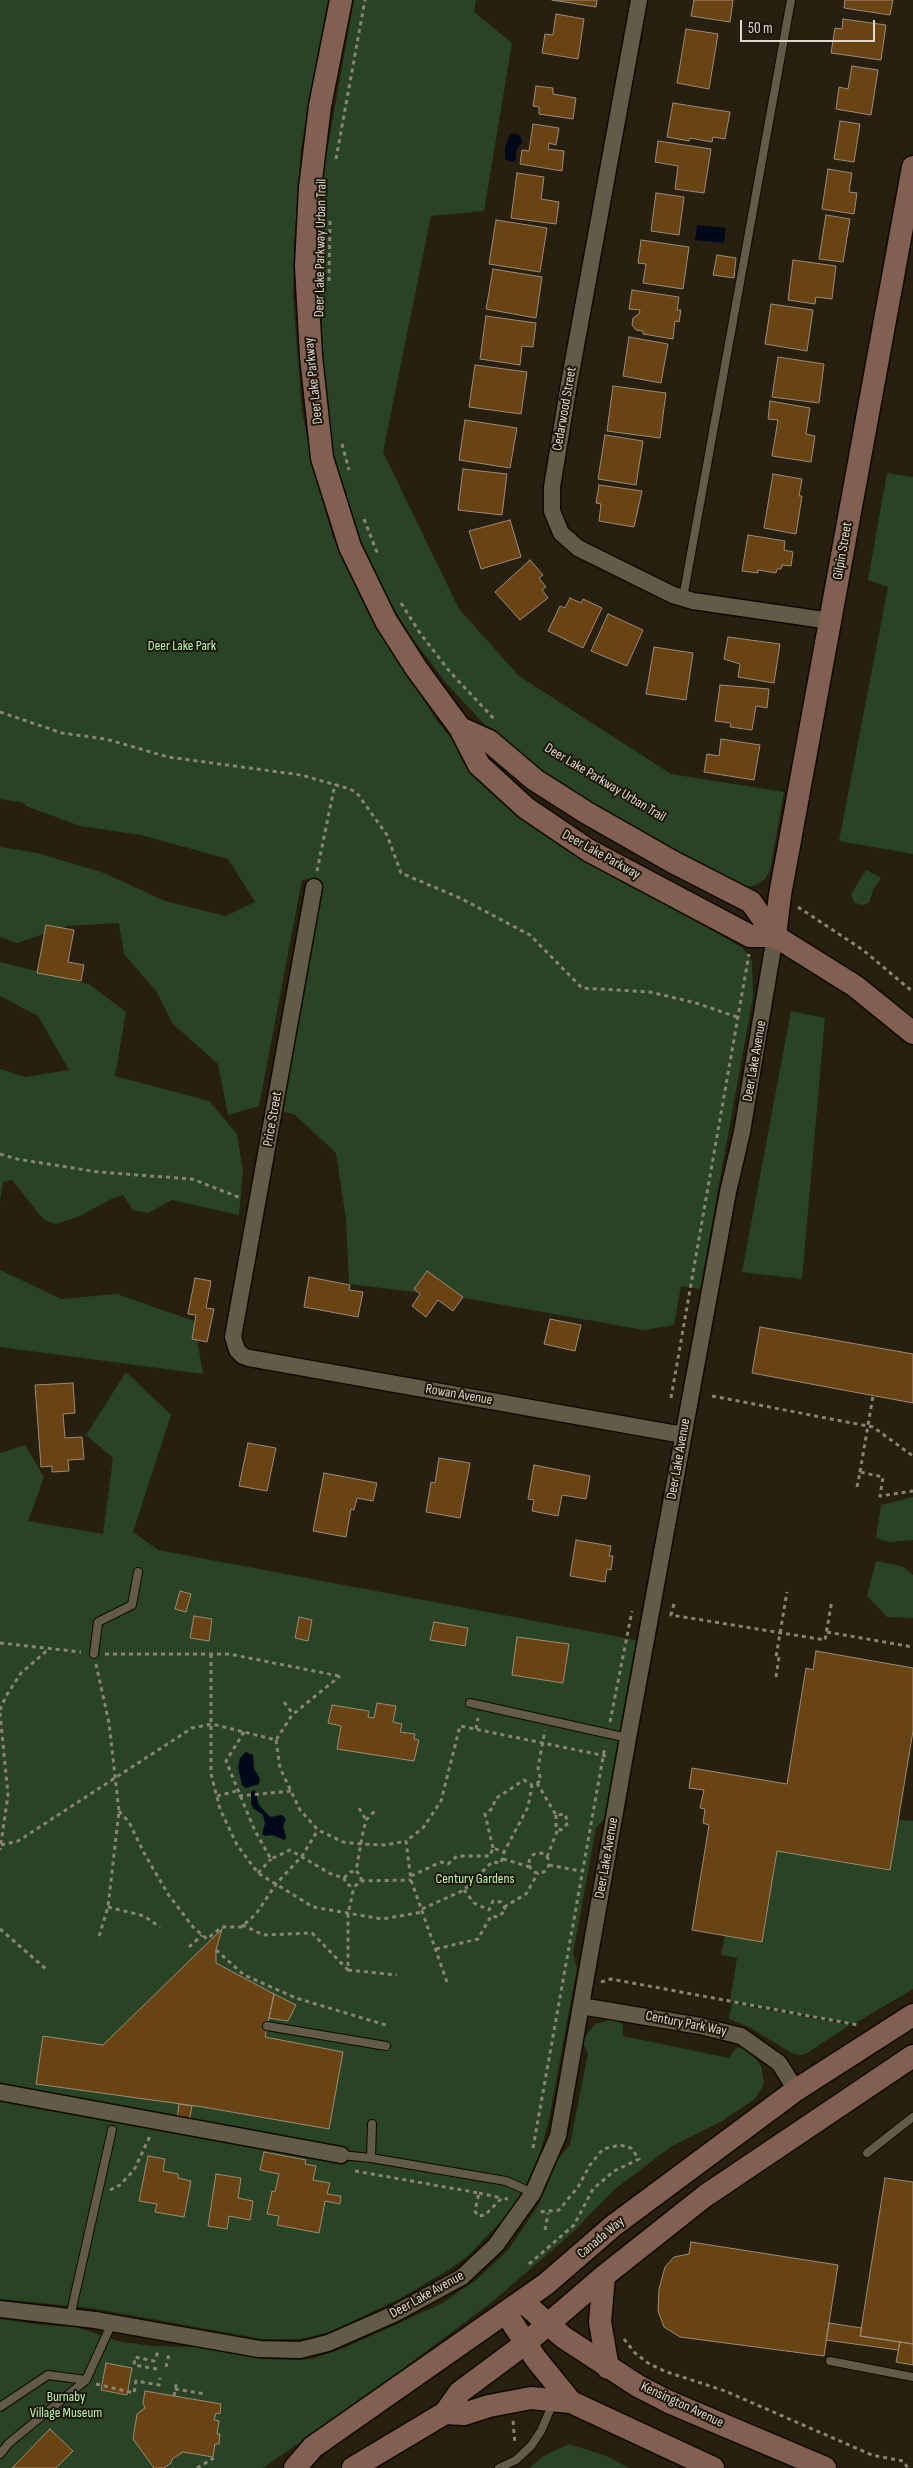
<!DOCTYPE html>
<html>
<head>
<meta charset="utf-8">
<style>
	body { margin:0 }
	#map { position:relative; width:913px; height:2468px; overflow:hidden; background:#271f0f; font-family:"Sofia Sans Condensed",sans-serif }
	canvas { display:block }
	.scale { position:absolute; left:740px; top:20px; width:135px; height:22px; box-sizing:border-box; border:2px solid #ddd8cd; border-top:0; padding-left:6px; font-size:15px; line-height:18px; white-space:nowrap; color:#ddd8cd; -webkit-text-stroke:4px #1e1606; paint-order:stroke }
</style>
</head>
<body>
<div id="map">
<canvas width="913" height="2468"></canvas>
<div class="scale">50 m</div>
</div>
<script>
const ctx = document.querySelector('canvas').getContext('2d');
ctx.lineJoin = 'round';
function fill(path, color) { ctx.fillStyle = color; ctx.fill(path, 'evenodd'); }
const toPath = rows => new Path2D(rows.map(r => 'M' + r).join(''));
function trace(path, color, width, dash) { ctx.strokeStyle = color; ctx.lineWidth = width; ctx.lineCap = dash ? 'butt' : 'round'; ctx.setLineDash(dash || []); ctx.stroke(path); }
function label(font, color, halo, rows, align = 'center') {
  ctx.font = font + ' "Sofia Sans Condensed",sans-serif'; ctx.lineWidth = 4; ctx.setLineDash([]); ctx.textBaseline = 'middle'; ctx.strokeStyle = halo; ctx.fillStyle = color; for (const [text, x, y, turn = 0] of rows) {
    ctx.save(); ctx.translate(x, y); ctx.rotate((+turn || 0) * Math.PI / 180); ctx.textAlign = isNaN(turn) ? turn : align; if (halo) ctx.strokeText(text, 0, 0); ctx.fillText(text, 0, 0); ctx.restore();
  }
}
fill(toPath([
	[0,0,328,0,301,149,294,244,293,296,302,412,316,478,333,537,359,594,435,718,467,758,523,815,556,842,743,948,752,961,753,997,700,1289,681,1286,674,1325,644,1330,464,1298,349,1284,346,1219,336,1153,294,1114,283,1112,320,888,307,886,308,879,302,880,259,1106,228,1115,218,1064,173,1024,156,991,124,954,119,923,67,926,17,943,0,937,0,847,37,853,104,873,165,901,226,916,255,902,228,859,141,835,80,826,26,806,24,803,0,799],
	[354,0,476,0,474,12,512,43,484,211,431,216,383,452,459,609,519,676,671,774,784,792,770,870,765,879,756,885,747,887,735,883,593,804,516,753,482,722,446,683,413,639,387,598,365,553,348,507,333,451,325,394,319,286,319,229,324,168],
	[887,473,913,477,913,854,839,841,888,587,868,580],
	[866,870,881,878,873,890,869,903,861,905,854,902,851,894],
	[0,962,89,984,126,1012,115,1076,209,1101,237,1134,243,1171,239,1215,172,1200,148,1213,133,1210,123,1195,109,1200,78,1217,56,1224,44,1220,12,1180,3,1182,0,1201,0,1069,25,1077,69,1070,38,1016,0,996],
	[791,1011,825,1018,802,1279,742,1272],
	[0,1270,61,1299,117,1294,194,1321,203,1374,0,1347],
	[126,1372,171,1415,133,1532,158,1550,636,1640,604,1819,596,1828,573,1954,577,1968,549,2119,541,2150,526,2186,510,2212,469,2255,450,2269,399,2299,330,2332,301,2339,262,2339,91,2308,0,2299,0,1453,25,1445,44,1477,28,1521,103,1534,113,1458,86,1435],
	[913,1497,913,1540,889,1542,876,1538,881,1505],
	[876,1561,902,1566,913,1575,913,1618,887,1617,867,1596],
	[898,1820,913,1821,913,1989,854,2024,730,2001,737,1958,721,1955,725,1935,762,1941,777,1851],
	[732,2003,850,2025,807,2053,801,2055,793,2054,749,2027,729,2019],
	[613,2019,623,2024,623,2036,729,2058,736,2048,743,2048,756,2059,761,2066,764,2082,762,2088,755,2099,722,2121,672,2146,615,2189,573,2232,492,2302,373,2391,263,2468,0,2468,0,2319,43,2325,76,2327,118,2341,152,2346,194,2347,262,2359,296,2360,312,2359,344,2348,441,2304,476,2280,508,2250,539,2204,559,2157,570,2145,588,2053,584,2045,584,2038,595,2024],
	[569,2444,606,2456,629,2468,529,2468,545,2455]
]), '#284425');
fill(toPath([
	[514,133,520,135,522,142,516,151,516,160,512,162,505,159,505,148,509,136],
	[697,225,726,228,724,243,695,240],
	[246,1752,253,1755,254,1769,260,1778,259,1784,246,1788,242,1785,238,1767,240,1758],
	[255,1790,259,1805,270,1817,282,1815,286,1819,283,1826,286,1837,285,1840,272,1835,265,1836,262,1834,265,1823,263,1815,253,1808,251,1803,251,1792]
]), '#00081b');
const building = toPath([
	[552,0,597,0,596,7,552,0],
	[694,0,733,0,730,22,691,16,694,0],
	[845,0,893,0,890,15,844,8,845,0],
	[556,14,584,19,578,59,542,53,545,34,553,35,556,14],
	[843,19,886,25,881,60,831,53,835,28,842,29,843,19],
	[686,29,718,34,709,89,677,83,686,29],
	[852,66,878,70,871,115,836,109,839,87,848,89,852,66],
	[536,86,553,88,553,94,576,98,573,119,539,114,539,107,533,106,536,86],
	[673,103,730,112,725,139,713,137,712,142,690,138,689,141,667,137,673,103],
	[840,121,860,124,854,162,834,159,840,121],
	[533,124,559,128,556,145,549,143,548,149,564,151,562,171,520,164,522,150,529,151,533,124],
	[658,141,711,149,704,193,675,189,678,166,655,162,658,141],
	[828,169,852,173,849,192,857,193,854,214,822,209,828,169],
	[517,173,544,177,541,199,559,202,556,224,511,218,517,173],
	[656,193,684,197,679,235,651,231,656,193],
	[826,215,850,219,843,262,819,259,826,215],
	[496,220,547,228,540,272,489,264,496,220],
	[641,240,689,247,683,289,643,283,646,264,638,263,641,240],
	[717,255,736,258,734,278,713,275,717,255],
	[793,260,836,266,832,299,816,297,815,304,788,300,793,260],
	[493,269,542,277,536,318,486,309,493,269],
	[632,290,679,297,677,310,681,310,679,322,675,321,673,339,643,334,643,331,636,330,632,325,633,318,639,314,640,310,629,309,632,290],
	[771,304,813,310,807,351,765,344,771,304],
	[486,316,536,323,533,347,522,346,520,365,480,359,486,316],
	[629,337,668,344,661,383,623,376,629,337],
	[778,357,824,364,819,403,772,397,778,357],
	[475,365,527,372,521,414,469,407,475,365],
	[613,386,666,393,660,438,607,431,613,386],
	[770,401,810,408,806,434,815,436,811,462,772,456,778,420,768,419,770,401],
	[465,420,517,428,510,468,459,460,465,420],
	[605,435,643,441,636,485,598,479,605,435],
	[463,469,507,474,502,515,458,510,463,469],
	[773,474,802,479,799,496,802,496,796,534,764,528,773,474],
	[599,485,642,491,634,527,599,521,601,504,596,503,599,485],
	[510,520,521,557,481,569,469,531,510,520],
	[748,535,785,541,784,550,793,552,791,566,782,565,781,569,777,569,776,573,758,570,758,573,742,571,748,535],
	[530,560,543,575,539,578,546,587,542,590,548,598,520,620,495,592,530,560],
	[570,598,581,603,583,599,602,608,583,648,548,631,560,606,565,608,570,598],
	[608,614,643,630,627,666,591,651,608,614],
	[728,637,780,644,774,683,738,677,740,664,724,659,728,637],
	[654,647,693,653,686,700,646,694,654,647],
	[720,685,769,689,767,708,756,706,752,730,730,727,731,723,715,721,720,685],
	[721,739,760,745,754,780,704,772,707,754,719,756,721,739],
	[46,925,74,930,68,962,84,965,81,981,37,973,46,925],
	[427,1271,463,1297,453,1311,438,1300,426,1317,412,1306,420,1294,414,1289,427,1271],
	[309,1277,350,1285,349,1290,363,1292,358,1317,304,1307,309,1277],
	[195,1278,211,1281,206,1308,214,1309,207,1342,192,1339,196,1315,188,1314,195,1278],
	[550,1319,581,1325,575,1351,544,1344,550,1319],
	[760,1327,913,1354,913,1403,752,1373,760,1327],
	[73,1383,75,1413,63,1414,65,1438,82,1437,84,1459,68,1460,69,1471,52,1472,52,1466,41,1467,35,1385,73,1383],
	[248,1443,276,1448,267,1491,239,1486,248,1443],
	[439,1458,470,1463,460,1518,426,1512,431,1482,435,1483,439,1458],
	[534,1465,590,1476,586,1499,562,1495,558,1516,532,1511,534,1500,528,1499,534,1465],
	[324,1473,377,1483,373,1501,357,1498,354,1510,351,1509,346,1537,313,1531,324,1473],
	[576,1540,611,1546,609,1556,613,1556,611,1570,607,1569,605,1582,570,1576,576,1540],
	[180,1591,191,1594,186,1612,175,1609,180,1591],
	[194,1616,212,1619,209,1641,190,1638,194,1616],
	[299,1617,312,1620,308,1641,295,1638,299,1617],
	[434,1622,468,1628,465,1646,430,1640,434,1622],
	[517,1637,569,1644,563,1683,512,1675,517,1637],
	[816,1651,913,1668,913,1731,890,1870,777,1851,762,1942,692,1930,709,1825,703,1823,705,1809,700,1808,704,1790,689,1788,692,1768,787,1784,806,1668,813,1670,816,1651],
	[377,1703,396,1706,393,1722,402,1724,400,1732,415,1734,414,1739,419,1740,414,1761,337,1749,341,1726,328,1723,332,1705,369,1711,368,1717,374,1718,377,1703],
	[222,1929,216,1950,216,1963,274,1994,265,2037,343,2052,329,2129,203,2107,36,2084,43,2036,103,2045,222,1929],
	[274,1994,296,2005,288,2021,269,2018,274,1994],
	[179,2104,192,2106,189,2121,177,2119,179,2104],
	[264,2152,306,2160,305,2164,316,2166,313,2180,330,2183,327,2194,341,2196,340,2204,325,2201,319,2233,277,2225,279,2216,267,2214,272,2191,275,2192,279,2174,260,2170,264,2152],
	[148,2156,165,2159,163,2171,178,2174,178,2178,191,2181,184,2217,155,2212,157,2204,139,2201,148,2156],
	[216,2174,241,2178,238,2198,253,2201,250,2220,229,2216,227,2229,208,2226,216,2174],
	[885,2178,913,2182,913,2344,860,2336,885,2178],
	[691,2242,838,2265,824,2356,680,2337,664,2327,658,2311,659,2289,665,2267,674,2257,689,2254,691,2242],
	[829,2323,862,2328,860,2336,900,2342,898,2350,826,2340,829,2323],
	[900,2342,913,2344,913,2365,896,2362,900,2342],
	[106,2363,132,2368,127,2395,101,2390,106,2363],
	[145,2391,221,2404,220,2414,216,2413,214,2420,219,2421,217,2434,220,2434,219,2444,215,2444,213,2457,183,2452,172,2459,171,2463,164,2468,154,2468,133,2439,137,2414,145,2408,143,2403,145,2391],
	[50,2429,73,2451,56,2468,12,2468,50,2429]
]);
fill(building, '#6a4312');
trace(building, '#9b8b7b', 1);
const lane = toPath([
	[683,598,791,0],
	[94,1654,98,1622,132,1605,138,1572],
	[470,1703,628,1738],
	[267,2026,386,2046],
	[372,2124,371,2158,506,2181,533,2193],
	[867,2153,913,2117],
	[341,2155,371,2158],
	[70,2317,112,2130],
	[830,2361,913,2377],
	[0,2407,48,2375,86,2380],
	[0,2454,9,2443,86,2380,112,2323],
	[499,2468,516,2460,531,2446,541,2431,553,2403]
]);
const street = toPath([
	[639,0,569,384,552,487,552,511,561,533,578,548,673,595,693,601,831,621],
	[314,887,233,1337,237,1350,243,1356,249,1358,683,1435],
	[581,2006,700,2026,741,2036,779,2063,796,2090],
	[0,2092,341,2155],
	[0,2309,95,2320,259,2349,300,2350,328,2343,394,2314,462,2277,496,2245,533,2193,558,2136,628,1738,728,1192,742,1132,775,936]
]);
const secondary = toPath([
	[341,0,320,106,310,188,306,266,311,356,322,458,350,547,386,621,416,668,460,728,479,765,526,808,588,850,750,936,775,936],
	[460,728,489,741,535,780,587,813,673,862,751,902,775,936,855,986,913,1033],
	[775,936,780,895,913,167],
	[604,2276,600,2322,608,2368],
	[522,2301,563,2337,638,2386,669,2402,825,2468],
	[506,2313,536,2359,571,2402,713,2468],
	[445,2413,464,2414,489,2406,531,2398,571,2402],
	[295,2468,313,2447,546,2284,613,2226,796,2090,913,2015],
	[353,2468,445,2413,460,2392,526,2343,604,2276,705,2196,913,2056]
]);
trace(lane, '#100900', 10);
trace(street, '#100900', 19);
trace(secondary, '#100900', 25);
trace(toPath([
	[336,159,365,0],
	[329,281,330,220],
	[342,444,349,470],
	[364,519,378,555],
	[401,603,420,633,450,672,496,721],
	[0,712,62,733,106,739,168,757,301,775,350,789,357,793,387,835,401,873,460,898,530,935,582,988,650,992,696,1003,737,1017],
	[317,871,335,784],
	[798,907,863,950,913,992],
	[0,1154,17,1159,98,1172,192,1179,241,1198],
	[712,1396,873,1427,913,1456],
	[671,1398,749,954],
	[857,1487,860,1472,883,1477,880,1496,913,1491],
	[674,1604,671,1615,825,1640,832,1600],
	[827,1632,913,1647],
	[0,1643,81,1652],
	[105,1654,229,1654,339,1676],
	[211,1654,211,1774,220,1809,237,1845,258,1873,313,1907,382,1919,423,1912],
	[96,1664,109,1723,119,1811,108,1907,98,1940],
	[776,1677,779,1657,776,1657,787,1592],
	[284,1702,293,1714],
	[0,1710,6,1696,21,1673,50,1648],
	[0,1713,8,1795,0,1850],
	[610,1722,632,1611],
	[476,1729,478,1718],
	[244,1732,226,1761,255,1831,271,1859,290,1850,331,1874,344,1878,346,1884,354,1887,361,1881,411,1880],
	[276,1740,280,1768,300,1810,318,1830,343,1842,361,1844,386,1845,406,1841],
	[537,1783,556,1815,565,1814,568,1823,561,1830,556,1828,556,1815],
	[217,1796,236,1791],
	[239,1796,291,1791],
	[359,1808,366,1820],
	[119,1811,129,1822,144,1853,168,1894,193,1927,207,1939,222,1927,241,1927,256,1914,276,1884,302,1856,318,1830],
	[1,1845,18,1841,192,1728,212,1724,276,1740,292,1715,340,1676],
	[493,1848,485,1814,493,1808,495,1799,524,1780,532,1785],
	'529 1863a10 10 0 1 1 20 0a10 10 0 1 1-20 0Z',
	[547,1857,558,1829],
	[503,1859,530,1867],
	[549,1865,581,1871],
	[258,1873,271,1859],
	[411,1876,441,1862,448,1864,457,1856,490,1856,493,1848,504,1852,528,1807,532,1785,541,1781,538,1768,545,1730],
	[344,1878,350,1872,356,1871],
	[361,1881,361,1876,356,1871,363,1832,366,1820,376,1810],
	[108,1907,144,1916,160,1927],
	[504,1907,526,1894,538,1873],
	[422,1909,464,1890,492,1862,501,1863,504,1852],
	[242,1925,264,1935,312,1933,348,1970,348,1914,354,1887],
	[0,1929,46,1969],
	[189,1947,202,1935],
	[436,1949,478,1939,491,1916,498,1917,506,1910,501,1902,493,1901,489,1910,474,1903,464,1890],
	[216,1950,244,1975,296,1998,389,2026],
	[348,1970,397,1975],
	[447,1982,411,1880,406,1841,423,1828,441,1801,460,1726,606,1756],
	[601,1982,611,1979,858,2025],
	[533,2148,605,1746],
	[355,2171,479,2193,475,2211,478,2216,485,2215,502,2198,508,2199],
	[110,2190,120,2185,134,2170,150,2136],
	[479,2193,501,2198],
	[545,2230,548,2213],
	[529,2264,574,2225,593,2189,614,2171,639,2159,631,2148,620,2145,603,2149,590,2165,578,2187,559,2210,539,2212],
	[624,2339,635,2353,648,2363,664,2371,725,2391,872,2455,903,2461,908,2468],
	[166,2367,169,2354],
	[157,2369,134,2365,135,2357,154,2361,158,2352],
	[96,2384,134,2393,136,2381,159,2385,160,2378],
	[175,2389,205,2394],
	[174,2396,177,2380],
	[513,2421,515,2444],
	[197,2468,214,2458]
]), '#8a8476', 3, [4, 4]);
trace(lane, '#635a48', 8);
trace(street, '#635a48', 16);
trace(secondary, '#826051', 22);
trace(toPath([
	[860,1472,873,1396]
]), '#8a8476', 3, [4, 4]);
label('14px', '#ddd8cd', '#1e1606', [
	["Deer Lake Parkway Urban Trail",321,248,-89],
	["Deer Lake Parkway",314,381,-96],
	["Cedarwood Street",565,409,-80],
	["Gilpin Street",843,551,-80],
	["Deer Lake Parkway Urban Trail",605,783,31],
	["Deer Lake Parkway",601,855,29],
	["Deer Lake Avenue",755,1061,-80],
	["Price Street",273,1119,-80],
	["Rowan Avenue",459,1395,10],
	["Deer Lake Avenue",679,1459,-80],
	["Deer Lake Avenue",607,1858,-80],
	["Century Park Way",686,2024,11],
	["Canada Way",601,2238,-40],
	["Deer Lake Avenue",427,2295,-29],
	["Kensington Avenue",682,2405,25]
]);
label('14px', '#b7f5af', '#1e1606', [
	["Deer Lake Park",182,646],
	["Century Gardens",475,1879],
	["Burnaby",66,2397],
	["Village Museum",66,2413]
]);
</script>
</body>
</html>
